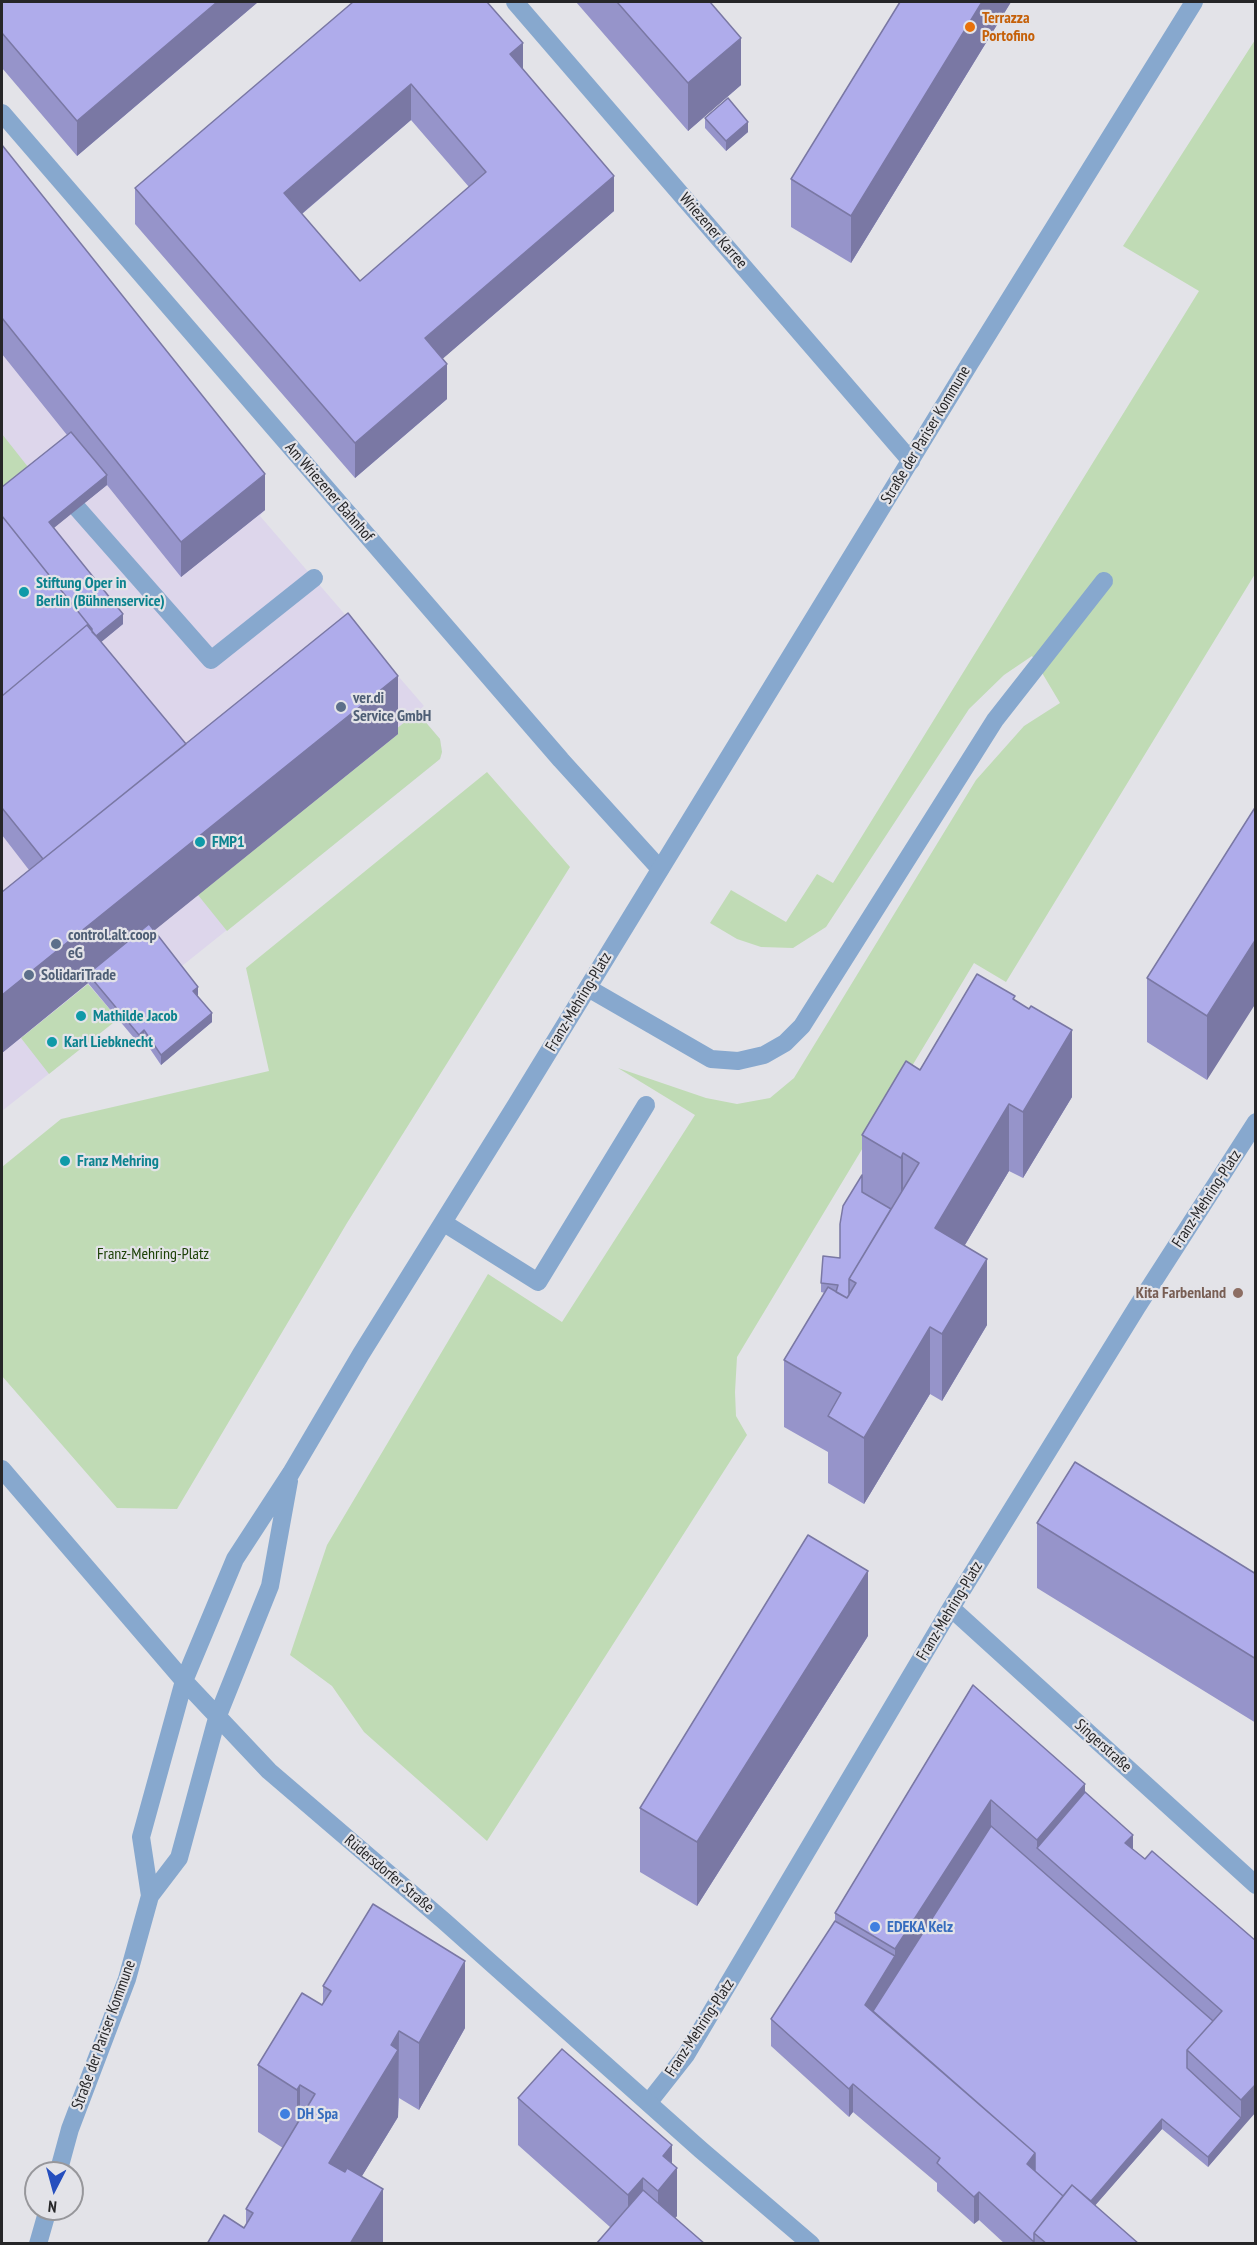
<!DOCTYPE html>
<html>
<head>
<meta charset="utf-8">
<style>
	body { margin:0 }
	#map { position:relative; width:1257px; height:2245px; overflow:hidden; background:#e3e3e8; font-family:"PT Sans Narrow",sans-serif }
	canvas { display:block }
	.frame { position:absolute; inset:0; border:3px solid #262628; pointer-events:none }
	.north { position:absolute; left:24px; top:2161px; width:60px; height:60px; box-sizing:border-box; background:#e3e3e8; border:2px solid #97979b; border-radius:50%; rotate:186deg; font-size:16px; font-weight:700; line-height:24px; text-align:center; color:#262628 }
	.north::after { content:''; display:block; margin:auto; width:21px; height:27px; background:#264fbe; clip-path:polygon(50% 0,100% 100%,50% 72%,0 100%) }
</style>
</head>
<body>
<div id="map">
<canvas width="1257" height="2245"></canvas>
<div class="frame"></div>
<div class="north">N</div>
</div>
<script>
const ctx = document.querySelector('canvas').getContext('2d');
ctx.lineJoin = 'round';
function fill(path, color) { ctx.fillStyle = color; ctx.fill(path, 'evenodd'); }
const toPath = rows => new Path2D(rows.map(r => 'M' + r).join(''));
function trace(path, color, width, dash) { ctx.strokeStyle = color; ctx.lineWidth = width; ctx.lineCap = dash ? 'butt' : 'round'; ctx.setLineDash(dash || []); ctx.stroke(path); }
function label(font, color, halo, rows, align = 'center') {
  ctx.font = font + ' "PT Sans Narrow",sans-serif'; ctx.lineWidth = 4.5; ctx.setLineDash([]); ctx.textBaseline = 'middle'; ctx.strokeStyle = halo; ctx.fillStyle = color; for (const [text, x, y, turn = 0] of rows) {
    ctx.save(); ctx.translate(x, y); ctx.rotate((+turn || 0) * Math.PI / 180); ctx.textAlign = isNaN(turn) ? turn : align; if (halo) ctx.strokeText(text, 0, 0); ctx.fillText(text, 0, 0); ctx.restore();
  }
}
fill(toPath([
	[2,181,265,510,260,516,424,706,417,712,440,739,442,752,440,759,177,970,198,996,193,1000,161,1065,144,1040,139,1044,118,1019,2,1111]
]), '#ddd6eb');
fill(toPath([
	[1255,40,1255,574,1006,982,974,963,737,1357,735,1392,736,1416,747,1435,487,1841,364,1732,332,1686,290,1655,327,1545,488,1274,562,1322,695,1115,618,1068,706,1098,737,1104,770,1098,794,1078,976,780,1024,726,1060,703,1032,656,1004,675,969,709,826,927,793,948,761,947,737,939,710,923,731,890,786,922,817,874,833,883,1199,291,1123,246],
	[2,434,32,472,2,497],
	[417,712,440,739,442,752,440,759,227,931,198,895,398,734,395,730],
	[487,772,570,867,347,1223,177,1509,117,1508,2,1376,2,1167,61,1119,269,1071,246,968],
	[88,984,118,1019,49,1074,21,1038]
]), '#c0dbb5');
trace(toPath([
	[78,509,211,660,314,578],
	[588,988,711,1059,738,1061,764,1055,785,1043,802,1026,995,720,1104,581],
	[444,1223,538,1282,646,1105]
]), '#87a8ce', 18);
trace(toPath([
	[515,2,911,461],
	[2,113,561,760,660,869],
	[951,1608,1256,1885],
	[649,2102,686,2055,951,1608,1137,1307,1256,1122]
]), '#87a8ce', 18);
trace(toPath([
	[2,1469,184,1681,269,1771,444,1921,701,2150,811,2244],
	[150,1896,141,1837,184,1681,235,1559,291,1473,361,1354,516,1105,970,363,1194,2],
	[58,2173,70,2129,127,1979,150,1896,179,1858,217,1718,270,1586,289,1481],
	[38,2244,48,2209]
]), '#87a8ce', 18);
fill(toPath([
	[2,2,258,2,77,156,2,68],
	[353,2,523,69,614,211,442,359,447,399,355,478,135,224,135,188],
	[411,120,469,187,360,281,302,214],
	[576,2,710,2,741,85,688,131],
	[900,2,1011,2,851,263,791,227,791,179],
	[705,118,748,132,726,151,705,128],
	[2,145,265,510,181,577,107,485,53,528,123,624,101,642,186,744,398,734,154,930,198,996,212,1022,161,1065,144,1040,139,1044,88,983,2,1053,2,892,29,870,2,835,2,487,67,435,2,354],
	[1256,806,1207,1080,1147,1042,1147,978],
	[1015,1001,1072,1097,1023,1178,1009,1171,965,1245,987,1325,942,1401,930,1394,864,1504,828,1483,828,1452,784,1427,784,1360,825,1293,821,1292,821,1283,840,1258,862,1175,862,1135,920,1070],
	[1037,1523,1256,1574,1256,1723,1037,1588],
	[868,1636,697,1906,640,1872,640,1808],
	[973,1685,1085,1792,1133,1849,1145,1859,1256,1941,1241,2128,1208,2167,1162,2129,1095,2205,1139,2244,1005,2244,979,2220,974,2224,937,2191,937,2183,853,2112,849,2117,771,2046,771,2019,835,1921,835,1913],
	[323,1986,465,2028,419,2110,399,2098,398,2117,362,2176,383,2244,244,2228,246,2225,246,2209,283,2148,258,2132,258,2065,322,2005,323,2003],
	[518,2098,672,2164,677,2216,675,2218,610,2227,518,2145]
]), '#9694ca');
fill(toPath([
	[217,2,258,2,77,156,77,121],
	[982,2,1011,2,851,263,851,216],
	[741,38,741,85,688,131,688,83],
	[523,43,523,79,510,54],
	[411,84,411,120,284,229,284,193],
	[748,122,748,132,726,151,726,141],
	[614,176,614,211,425,374,425,338],
	[447,364,447,399,355,478,355,443],
	[265,474,265,510,181,577,181,542],
	[107,475,107,485,49,532,49,522],
	[123,614,123,624,2,724,92,629],
	[398,676,398,734,93,980,88,974,88,983,2,1053,2,995],
	[1256,939,1256,1003,1207,1080,1207,1016],
	[198,987,198,996,193,991],
	[212,1013,212,1022,161,1065,161,1055],
	[144,1030,144,1040,139,1044,139,1035],
	[1072,1030,1072,1097,1023,1178,1023,1112],
	[1009,1104,1009,1171,935,1295,935,1228],
	[903,1153,903,1220,901,1225,901,1158],
	[987,1259,987,1325,942,1401,942,1334],
	[930,1327,930,1394,864,1504,864,1438],
	[868,1571,868,1636,697,1906,697,1842],
	[1085,1784,1085,1819,1037,1848,1037,1840],
	[991,1800,991,1836,895,1984,895,1949],
	[1133,1835,1133,1862,1125,1843],
	[895,1956,895,1984,869,2026,865,2005],
	[465,1961,465,2028,419,2110,419,2043],
	[399,2031,398,2117,329,2230,329,2163],
	[853,2084,853,2112,849,2117,849,2089],
	[1256,2084,1256,2112,1208,2167,1208,2157,1241,2118,1241,2100],
	[300,2085,300,2152,297,2156,297,2090],
	[1162,2119,1162,2129,1072,2232,1072,2222],
	[672,2145,672,2174,677,2168,677,2216,658,2238,658,2191,663,2156],
	[1035,2153,1035,2181,1027,2164],
	[643,2178,643,2226,628,2243,628,2195],
	[383,2189,383,2244,350,2244],
	[979,2192,979,2220,974,2224,974,2197]
]), '#7a78a4');
const building = toPath([
	[2,2,217,2,77,121,2,33,2,2],
	[353,2,487,2,523,43,510,54,614,176,425,338,447,364,355,443,135,188,353,2],
	[411,84,486,172,360,281,284,193,411,84],
	[617,2,710,2,741,38,688,83,617,2],
	[900,2,982,2,851,216,791,179,900,2],
	[728,98,748,122,726,141,705,118,728,98],
	[2,145,265,474,181,542,2,318,2,145],
	[71,432,107,475,49,522,123,614,96,636,92,632,92,629,2,516,2,487,71,432],
	[2,516,92,629,91,630,87,625,2,696,2,516],
	[348,613,398,676,2,995,2,892,348,613],
	[87,625,186,744,43,859,2,808,2,696,87,625],
	[1256,806,1256,939,1207,1016,1147,978,1256,806],
	[149,924,198,987,193,991,212,1013,161,1055,144,1030,139,1035,88,974,149,924],
	[977,974,1015,996,1013,999,1029,1009,1031,1006,1072,1030,1023,1112,1009,1104,935,1228,987,1259,942,1334,930,1327,864,1438,828,1416,841,1393,784,1360,828,1287,847,1298,856,1283,849,1279,919,1163,903,1153,901,1158,862,1135,906,1061,920,1070,977,974],
	[862,1175,862,1192,891,1209,849,1279,849,1295,847,1298,836,1292,838,1285,821,1283,823,1256,840,1258,840,1224,843,1206,862,1175],
	[1075,1462,1256,1574,1256,1659,1037,1523,1075,1462],
	[808,1535,868,1571,697,1842,640,1808,808,1535],
	[973,1685,1085,1784,1037,1840,991,1800,895,1949,835,1913,973,1685],
	[1085,1792,1133,1835,1125,1843,1145,1859,1152,1851,1256,1941,1256,2084,1241,2100,1187,2050,1222,2011,1037,1848,1085,1792],
	[991,1826,1213,2021,1187,2050,1187,2068,1241,2118,1208,2157,1162,2119,1091,2201,1072,2185,1063,2196,1035,2171,1035,2153,873,2011,991,1826],
	[373,1904,465,1961,419,2043,399,2031,391,2045,398,2050,329,2163,345,2172,347,2168,383,2189,350,2244,207,2244,224,2215,244,2228,253,2213,246,2209,315,2094,300,2085,297,2090,258,2065,302,1993,322,2005,331,1991,323,1986,373,1904],
	[835,1921,895,1956,865,2005,1035,2153,1027,2164,1063,2196,1034,2233,1034,2242,979,2192,974,2197,937,2163,940,2158,853,2084,849,2089,771,2019,835,1921],
	[562,2049,672,2145,663,2156,677,2168,658,2191,643,2178,628,2195,518,2098,562,2049],
	[1072,2185,1139,2244,1047,2244,1034,2233,1072,2185],
	[643,2190,705,2244,596,2244,643,2190]
]);
fill(building, '#afaceb');
trace(building, '#7a78a4', 1.5);
for (const [x, y, r, color] of [
	[970,27,6,"#e8710a"],
	[24,592,6,"#0f9aa8"],
	[341,707,6,"#5c6f8a"],
	[200,842,6,"#0f9aa8"],
	[56,944,6,"#5c6f8a"],
	[29,975,6,"#5c6f8a"],
	[81,1016,6,"#0f9aa8"],
	[52,1042,6,"#0f9aa8"],
	[65,1161,6,"#0f9aa8"],
	[1238,1293,6,"#8d6e63"],
	[875,1927,6,"#3f7fe0"],
	[285,2114,6,"#3f7fe0"]
]) { const dot = new Path2D(); dot.arc(x, y, r, 0, 2 * Math.PI); ctx.fillStyle = color; ctx.fill(dot); trace(dot, '#e3e3e8', 2); }
label('bold 16px', '#c56008', '#e3e3e8', [
	["Terrazza",982,18],
	["Portofino",982,36]
], 'left');
label('16px', '#262628', '#e3e3e8', [
	["Wriezener Karree",713,231,49],
	["Straße der Pariser Kommune",926,435,-59],
	["Am Wriezener Bahnhof",329,492,49],
	["Franz-Mehring-Platz",579,1002,-59],
	["Franz-Mehring-Platz",1207,1199,-57],
	["Franz-Mehring-Platz",950,1611,-59],
	["Singerstraße",1103,1746,42],
	["Rüdersdorfer Straße",389,1874,40],
	["Franz-Mehring-Platz",700,2028,-57],
	["Straße der Pariser Kommune",104,2035,-70]
]);
label('bold 16px', '#0d838f', '#e3e3e8', [
	["Stiftung Oper in",36,583],
	["Berlin (Bühnenservice)",36,601],
	["FMP1",212,842],
	["Mathilde Jacob",93,1016],
	["Karl Liebknecht",64,1042],
	["Franz Mehring",77,1161]
], 'left');
label('bold 16px', '#4e5e75', '#e3e3e8', [
	["ver.di",353,698],
	["Service GmbH",353,716],
	["control.alt.coop",68,935],
	["eG",68,953],
	["SolidariTrade",41,975]
], 'left');
label('16px', '#1c4106', '#e3e3e8', [
	["Franz-Mehring-Platz",153,1254]
]);
label('bold 16px', '#785e54', '#e3e3e8', [
	["Kita Farbenland",1226,1293]
], 'right');
label('bold 16px', '#366cbe', '#e3e3e8', [
	["EDEKA Kelz",887,1927],
	["DH Spa",297,2114]
], 'left');
</script>
</body>
</html>
